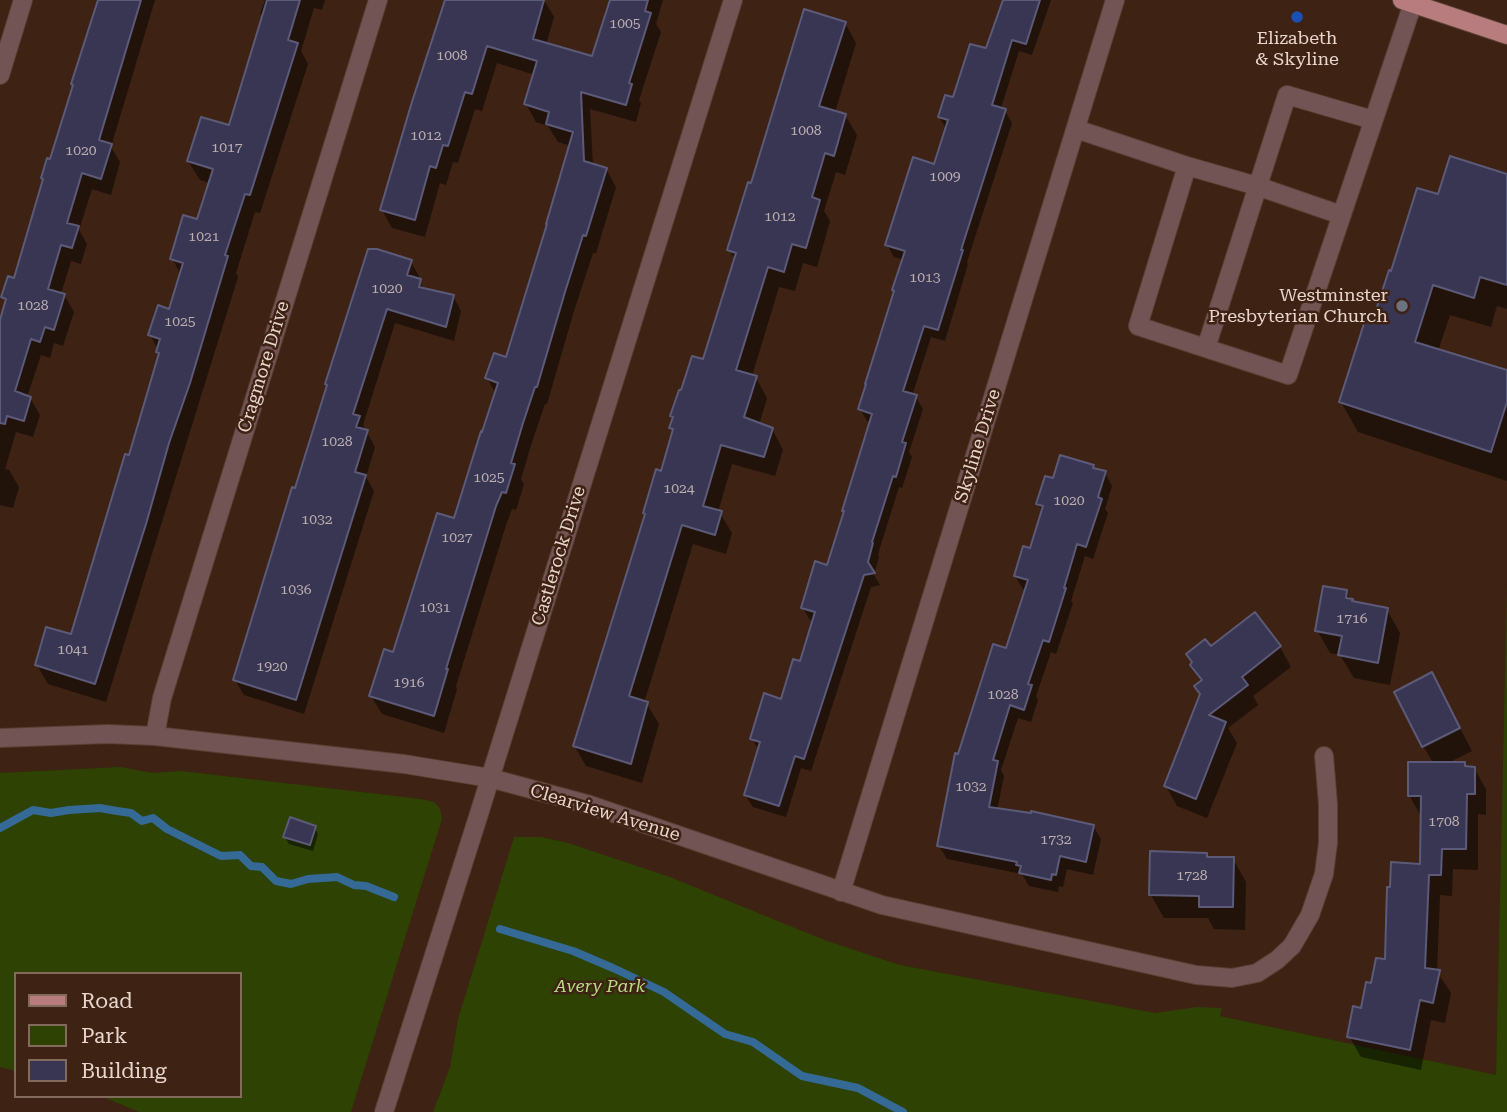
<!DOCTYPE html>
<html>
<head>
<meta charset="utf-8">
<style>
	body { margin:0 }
	#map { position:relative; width:1507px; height:1112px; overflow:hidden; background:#3e2213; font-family:"Roboto Serif",serif }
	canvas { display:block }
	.legend { position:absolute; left:14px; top:972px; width:228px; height:126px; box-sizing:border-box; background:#3e2213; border:2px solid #826a5d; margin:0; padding:9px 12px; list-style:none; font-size:21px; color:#e8d5cc }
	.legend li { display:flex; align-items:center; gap:14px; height:35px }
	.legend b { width:35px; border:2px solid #826a5d }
</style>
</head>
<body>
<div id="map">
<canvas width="1507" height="1112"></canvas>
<ul class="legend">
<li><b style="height:9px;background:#b97c7e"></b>Road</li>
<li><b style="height:19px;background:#2d4203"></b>Park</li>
<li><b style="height:19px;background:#383653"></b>Building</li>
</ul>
</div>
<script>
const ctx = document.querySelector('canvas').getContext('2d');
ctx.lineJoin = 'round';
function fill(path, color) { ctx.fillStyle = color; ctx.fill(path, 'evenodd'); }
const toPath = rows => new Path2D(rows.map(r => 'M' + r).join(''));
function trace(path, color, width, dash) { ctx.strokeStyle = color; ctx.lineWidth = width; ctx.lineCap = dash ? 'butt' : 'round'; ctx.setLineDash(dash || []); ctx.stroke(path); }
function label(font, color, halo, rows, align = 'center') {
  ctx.font = font + ' "Roboto Serif",serif'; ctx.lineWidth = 5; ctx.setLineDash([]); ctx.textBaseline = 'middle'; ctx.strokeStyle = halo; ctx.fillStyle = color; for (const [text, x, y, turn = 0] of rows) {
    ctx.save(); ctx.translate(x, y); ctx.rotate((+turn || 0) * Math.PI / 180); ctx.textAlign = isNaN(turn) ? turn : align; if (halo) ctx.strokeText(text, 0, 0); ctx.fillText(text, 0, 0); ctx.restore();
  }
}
fill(toPath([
	[1507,585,1507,1112,433,1112,450,1067,458,1019,514,837,541,837,568,843,670,877,827,941,900,965,1155,1013,1197,1007,1222,1008,1220,1016,1496,1075],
	[121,767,152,773,181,771,421,799,434,802,440,808,442,819,351,1112,139,1112,101,1096,240,1096,240,974,16,974,16,1071,0,1067,0,773]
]), '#2d4203');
fill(toPath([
	[99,0,155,0,111,147,120,162,111,195,92,189,79,230,87,244,81,264,71,261,61,294,64,295,74,312,63,346,54,343,50,358,41,355,27,397,30,398,40,415,33,437,16,432,5,469,9,470,19,487,13,508,0,505,0,324,7,303,3,297,15,281],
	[265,0,325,0,322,10,314,8,301,51,308,64,260,213,255,212,236,273,238,277,106,702,48,684,37,665,72,637,131,457,160,356,158,352,158,349,150,335,170,311,181,275,172,258,198,221,210,183,200,180,188,161,230,128,263,19,260,14],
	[446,0,544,0,554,17,546,45,593,58,606,18,604,15,609,0,663,0,656,24,661,32,639,100,641,103,636,122,590,109,593,165,606,169,616,187,596,253,593,253,574,311,547,404,545,404,532,442,521,479,524,484,516,510,512,509,506,525,456,686,457,689,444,733,382,714,371,696,394,654,456,520,496,394,487,378,507,359,571,146,558,142,548,126,536,122,526,104,535,75,497,63,482,111,475,109,458,163,453,162,446,185,440,183,425,237,392,228,382,210],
	[1004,0,1051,0,1032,55,1019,51,1001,108,1005,111,1012,123,967,262,968,264,945,341,931,337,912,396,916,397,923,409,909,452,912,457,902,488,899,487,878,554,879,557,874,575,880,585,871,587,811,771,801,768,786,817,753,807,745,795,759,750,752,739,782,701,801,663,814,621,810,620,803,608,828,567,845,513,843,511,871,423,867,421,860,409,904,260,894,257,887,245,936,166,947,130,939,117,954,100,988,51],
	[845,23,856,43,835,112,845,115,857,135,845,175,836,172,824,211,830,221,817,267,803,263,795,291,779,287,752,376,756,378,767,398,759,425,772,429,783,450,775,476,732,464,718,512,720,513,732,533,726,554,693,544,644,703,647,704,659,724,642,783,586,766,574,745,662,473,674,433,671,427,674,419,672,416,705,361,736,261,729,250,752,185],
	[1507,175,1507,309,1497,306,1491,327,1450,315,1438,351,1507,372,1507,481,1358,432,1341,402,1393,273,1439,196],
	[411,262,419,276,418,280,425,290,453,296,461,311,454,341,395,323,363,425,375,447,366,477,374,491,304,714,244,695,235,680,328,388,326,384],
	[1093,467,1094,470,1105,473,1112,486,1105,509,1108,513,1093,559,1085,556,1071,601,1073,603,1056,654,1051,652,1036,696,1038,700,1031,722,1018,718,1001,770,1004,776,997,810,1093,826,1101,839,1093,875,1067,869,1063,887,1059,886,1058,892,1029,886,1022,874,947,859,939,846,959,756,1008,651,1027,590,1023,589,1015,576,1031,551,1043,512,1038,504,1054,480],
	[1346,592,1353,603,1387,610,1400,633,1390,685,1354,678,1340,655,1330,653,1317,630],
	[1280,647,1291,667,1253,696,1258,705,1228,728,1237,743,1207,818,1177,806,1166,786,1201,695,1202,682,1192,665,1211,649],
	[1432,675,1472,751,1446,764,1464,764,1467,768,1474,768,1486,789,1486,815,1478,814,1478,870,1453,869,1452,896,1440,895,1437,972,1451,993,1445,1023,1431,1020,1421,1070,1361,1057,1349,1036,1363,1010,1372,985,1387,962,1422,865,1421,816,1409,795,1434,764,1423,746],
	[314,827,318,834,313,851,289,844,285,837],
	[1206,854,1208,859,1233,859,1246,882,1245,930,1214,929,1208,918,1164,918,1151,895]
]), '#0007');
trace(toPath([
	[0,828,33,810,51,813,69,810,100,808,117,811,131,813,142,821,153,818,167,829,221,856,240,855,251,866,262,867,276,881,291,884,308,879,337,877,354,885,366,886,394,897],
	[500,929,573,951,613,968,664,992,725,1034,753,1042,802,1076,858,1088,903,1112]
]), '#366a96', 8);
const building = toPath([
	[98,0,141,0,99,140,112,144,101,179,82,173,67,223,79,226,72,248,61,245,48,289,65,294,54,330,45,327,40,342,31,339,15,391,31,397,24,421,7,416,5,424,0,423,0,320,6,299,1,297,8,276,14,278,43,179,41,178,47,158,50,159,73,85,71,84,98,0],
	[267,0,300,0,288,40,298,43,250,195,245,194,225,255,228,256,190,383,169,443,146,524,95,684,35,665,46,627,71,634,125,454,129,455,159,353,156,352,160,339,148,335,158,305,169,309,183,263,170,259,183,215,197,219,213,169,187,161,201,117,229,125,267,0],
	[445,0,544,0,533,39,592,56,610,0,648,0,645,11,651,13,629,83,632,84,626,105,581,92,584,161,607,168,586,236,583,235,565,292,537,387,535,387,523,423,511,463,515,464,506,493,502,492,496,506,446,669,448,669,434,716,369,696,384,649,393,652,437,513,454,518,481,431,482,432,498,383,485,378,494,353,506,357,547,224,546,224,573,132,546,124,549,112,524,104,537,61,487,46,472,94,465,92,448,146,443,145,436,168,430,166,415,220,380,210,411,105,445,0],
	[1003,0,1040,0,1026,44,1012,40,992,105,1006,109,961,250,963,250,938,330,924,326,903,391,917,395,902,442,906,443,896,477,893,476,872,542,873,543,868,562,875,573,864,575,804,759,795,756,779,806,744,795,760,742,750,739,764,693,781,699,793,659,800,661,815,612,801,608,815,561,827,565,844,511,842,511,872,414,858,409,866,384,865,384,894,291,892,290,905,251,885,245,913,157,934,164,948,120,938,117,945,95,953,97,970,44,986,48,1003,0],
	[804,9,846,22,819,106,846,114,834,156,825,153,812,197,820,200,806,248,792,244,784,272,768,267,736,370,757,376,744,417,773,428,764,457,721,445,703,506,722,511,715,535,682,525,629,696,648,702,631,764,573,746,645,514,643,513,656,469,661,471,673,429,669,428,673,417,670,416,679,390,681,390,692,356,703,359,736,253,727,250,748,182,751,183,804,9],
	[1450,156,1507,174,1507,285,1480,277,1474,298,1433,285,1415,342,1507,370,1507,402,1491,452,1339,402,1367,314,1374,316,1389,270,1391,271,1417,188,1438,194,1450,156],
	[368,249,377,249,412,260,407,275,421,279,419,287,454,295,446,327,387,309,353,414,360,416,356,427,368,430,355,472,366,475,296,700,233,680,292,487,295,488,327,385,325,384,368,249],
	[1060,455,1094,465,1093,468,1106,471,1098,497,1102,499,1086,547,1077,544,1064,588,1066,588,1049,642,1043,640,1028,684,1032,685,1024,710,1010,705,993,760,998,761,989,807,1031,813,1031,811,1094,825,1086,862,1060,856,1056,875,1052,874,1051,880,1019,873,1021,866,1016,865,1017,862,937,846,955,753,958,754,993,644,1006,648,1028,580,1014,576,1023,546,1030,548,1043,506,1036,504,1045,476,1053,478,1060,455],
	[1323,586,1347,590,1346,598,1353,599,1352,601,1388,608,1378,663,1338,655,1342,636,1315,631,1323,586],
	[1255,612,1281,646,1242,677,1248,685,1209,715,1226,722,1196,799,1164,786,1200,694,1194,686,1202,680,1190,665,1192,662,1186,654,1205,639,1211,646,1255,612],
	[1432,672,1460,728,1422,747,1394,692,1432,672],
	[1408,762,1465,762,1465,766,1475,767,1475,794,1467,794,1466,849,1442,849,1441,875,1429,875,1425,968,1440,970,1433,1003,1420,1000,1410,1050,1347,1037,1353,1006,1361,1008,1366,982,1371,983,1376,958,1385,959,1387,887,1390,887,1391,862,1420,864,1421,796,1408,796,1408,762],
	[290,817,316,826,310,845,283,837,290,817],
	[1150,851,1207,853,1207,857,1234,857,1233,907,1199,907,1199,896,1149,895,1150,851]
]);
fill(building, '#383653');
trace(building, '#5c5a79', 2);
const minor = toPath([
	[0,75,23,0],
	[1076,129,1187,166,1138,326,1288,375,1413,3],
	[1187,166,1257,186,1341,215],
	[1206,348,1287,95,1373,120],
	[155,736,162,698,378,0],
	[0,738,108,734,155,736,404,764,490,778,590,805,882,905,1196,975,1232,978,1257,973,1277,960,1292,946,1310,915,1324,874,1328,843,1328,804,1324,756],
	[841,892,1115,0],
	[384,1112,478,817,733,0]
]);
const major = toPath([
	[1402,0,1507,35]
]);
trace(minor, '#593f31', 20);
trace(major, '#593f31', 20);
trace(minor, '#725455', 18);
trace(major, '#b97c7e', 18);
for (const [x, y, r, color] of [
	[1297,17,7,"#1a4fb4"],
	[1402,306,7,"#6b7280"]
]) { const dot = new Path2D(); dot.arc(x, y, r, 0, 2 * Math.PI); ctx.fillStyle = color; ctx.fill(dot); trace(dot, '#3e2213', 2.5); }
label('14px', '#bcadae', null, [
	["1005",625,24],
	["1008",452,56],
	["1008",806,131],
	["1012",426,136],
	["1017",227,148],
	["1020",81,151],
	["1009",945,177],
	["1012",780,217],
	["1021",204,237],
	["1013",925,278],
	["1020",387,289],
	["1028",33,306],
	["1025",180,322],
	["1028",337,442],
	["1025",489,478],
	["1024",679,489],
	["1020",1069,501],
	["1032",317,520],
	["1027",457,538],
	["1036",296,590],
	["1031",435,608],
	["1716",1352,619],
	["1041",73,650],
	["1920",272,667],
	["1916",409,683],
	["1028",1003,695],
	["1032",971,787],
	["1708",1444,822],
	["1732",1056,840],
	["1728",1192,876]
]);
label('18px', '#e8d5cc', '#3e2213', [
	["Elizabeth",1297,39],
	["& Skyline",1297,60],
	["Westminster",1388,296,"right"],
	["Presbyterian Church",1388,317,"right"]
]);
label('18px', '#e8d5cc', '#3e2213', [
	["Cragmore Drive",264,367,-73],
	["Skyline Drive",978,446,-73],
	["Castlerock Drive",559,556,-73],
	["Clearview Avenue",605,813,17]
]);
label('italic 18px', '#b8dc85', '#3e2213', [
	["Avery Park",600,987]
]);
</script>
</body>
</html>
